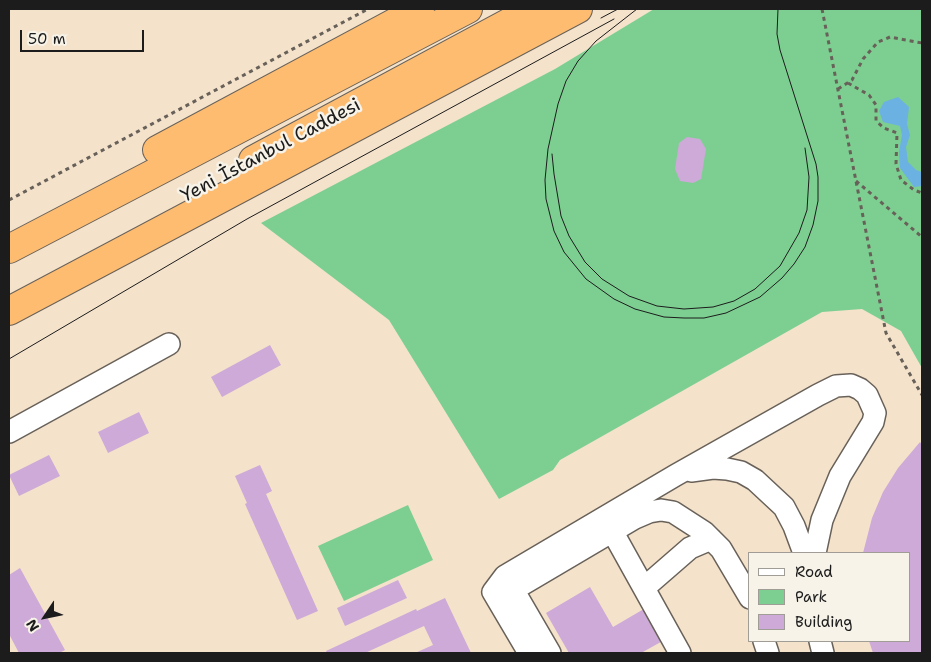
<!DOCTYPE html>
<html>
<head>
<meta charset="utf-8">
<style>
	body { margin:0 }
	#map { position:relative; width:931px; height:662px; overflow:hidden; background:#f4e2cb; font-family:"Shantell Sans",sans-serif }
	canvas { display:block }
	.frame { position:absolute; inset:0; border:10px solid #1c1c1c; pointer-events:none }
	.legend { position:absolute; left:748px; top:552px; width:162px; height:90px; box-sizing:border-box; background:#f7f3e8; border:1px solid #9f9d96; margin:0; padding:6px 9px; list-style:none; font-size:15px; color:#1c1c1c }
	.legend li { display:flex; align-items:center; gap:10px; height:25px }
	.legend b { width:25px; border:1px solid #9f9d96 }
	.north { position:absolute; left:20px; top:592px; width:50px; height:50px; -webkit-text-stroke:4px #f7f3e8; paint-order:stroke; rotate:236deg; font-size:14px; font-weight:700; line-height:20px; text-align:center; color:#1c1c1c }
	.north::after { content:''; display:block; margin:auto; width:18px; height:22px; background:#1c1c1c; clip-path:polygon(50% 0,100% 100%,50% 72%,0 100%) }
	.scale { position:absolute; left:20px; top:30px; width:124px; height:22px; box-sizing:border-box; border:2px solid #1c1c1c; border-top:0; padding-left:6px; font-size:15px; line-height:18px; white-space:nowrap; color:#1c1c1c; -webkit-text-stroke:4px #f7f3e8; paint-order:stroke }
</style>
</head>
<body>
<div id="map">
<canvas width="931" height="662"></canvas>
<div class="frame"></div>
<ul class="legend">
<li><b style="height:6px;background:#fff"></b>Road</li>
<li><b style="height:14px;background:#7dcf91"></b>Park</li>
<li><b style="height:14px;background:#cdaad7"></b>Building</li>
</ul>
<div class="north">N</div>
<div class="scale">50 m</div>
</div>
<script>
const ctx = document.querySelector('canvas').getContext('2d');
ctx.lineJoin = 'round';
function fill(path, color) { ctx.fillStyle = color; ctx.fill(path, 'evenodd'); }
const toPath = rows => new Path2D(rows.map(r => 'M' + r).join(''));
function trace(path, color, width, dash) { ctx.strokeStyle = color; ctx.lineWidth = width; ctx.lineCap = dash ? 'butt' : 'round'; ctx.setLineDash(dash || []); ctx.stroke(path); }
function label(font, color, halo, rows, align = 'center') {
  ctx.font = font + ' "Shantell Sans",sans-serif'; ctx.lineWidth = 5; ctx.setLineDash([]); ctx.textBaseline = 'middle'; ctx.strokeStyle = halo; ctx.fillStyle = color; for (const [text, x, y, turn = 0] of rows) {
    ctx.save(); ctx.translate(x, y); ctx.rotate((+turn || 0) * Math.PI / 180); ctx.textAlign = isNaN(turn) ? turn : align; if (halo) ctx.strokeText(text, 0, 0); ctx.fillText(text, 0, 0); ctx.restore();
  }
}
fill(toPath([
	[654,9,922,9,922,368,901,331,862,309,822,312,560,460,553,470,499,499,389,320,261,223,555,69],
	[408,505,433,560,344,601,318,546]
]), '#7dcf91');
fill(toPath([
	[898,97,909,107,907,124,910,135,906,147,908,162,916,170,922,172,922,186,914,187,900,168,899,152,902,135,900,126,883,122,879,111,884,102]
]), '#6bb1e2');
fill(toPath([
	[687,137,700,139,706,149,701,179,693,183,680,181,675,169,679,143],
	[270,345,281,365,222,397,211,377],
	[139,412,149,433,108,453,98,432],
	[920,442,922,445,922,653,873,653,869,641,910,641,910,553,863,553,872,518,883,492,898,468],
	[49,455,60,476,19,496,9,475],
	[260,465,272,491,266,494,318,611,297,620,245,504,247,503,235,476],
	[20,568,65,650,59,653,19,653,9,634,9,575],
	[398,580,407,598,345,626,337,608],
	[590,587,613,627,649,606,668,638,641,653,569,653,546,613],
	[445,598,471,653,415,653,433,645,424,626,365,653,327,653,326,651,416,609,417,611]
]), '#cdaad7');
const minor = toPath([
	[9,432,169,344],
	[691,471,713,468,727,469,741,472,755,480,784,507,794,526,804,553],
	[606,520,680,653],
	[507,579,550,653],
	[644,588,690,548,711,539],
	[513,590,635,518,649,512,661,510,673,512,704,532,721,549,750,598],
	[764,641,768,653],
	[820,641,823,653],
	[529,653,493,592,505,576,676,475,818,395,836,386,851,385,860,389,867,395,875,413,873,422,840,476,822,520,815,553]
]);
const highway = toPath([
	[157,150,420,9],
	[253,160,534,9],
	[9,249,468,9],
	[9,311,578,9]
]);
trace(minor, '#686159', 24);
trace(highway, '#686159', 30);
trace(toPath([
	[822,9,886,333,922,395],
	[848,83,869,95,876,105,876,121,884,128,897,133,896,164,901,180,914,190,922,193],
	[838,89,852,80,863,59,878,42,890,37,922,43],
	[856,181,922,237],
	[9,200,368,9]
]), '#686159', 3, [4, 4]);
trace(minor, '#fff', 21);
trace(highway, '#fdbc70', 28);
trace(toPath([
	[637,9,596,41,578,61,566,81,558,104,548,149,545,180,546,199,554,231,564,252,586,279,614,299,635,309,664,317,684,318,704,318,726,313,760,297,782,278,794,264,805,247,813,225,818,201,818,177,816,164,780,50,777,34,778,9],
	[601,18,618,9],
	[552,154,554,174,561,216,569,236,585,262,602,279,629,296,657,306,684,309,713,307,734,301,755,289,780,266,799,233,807,210,809,177,805,148],
	[9,359,247,219,614,19]
]), '#1c1c1c', 1);
label('19px', '#1c1c1c', '#f7f3e8', [
	["Yeni İstanbul Caddesi",271,151,-28]
]);
</script>
</body>
</html>
